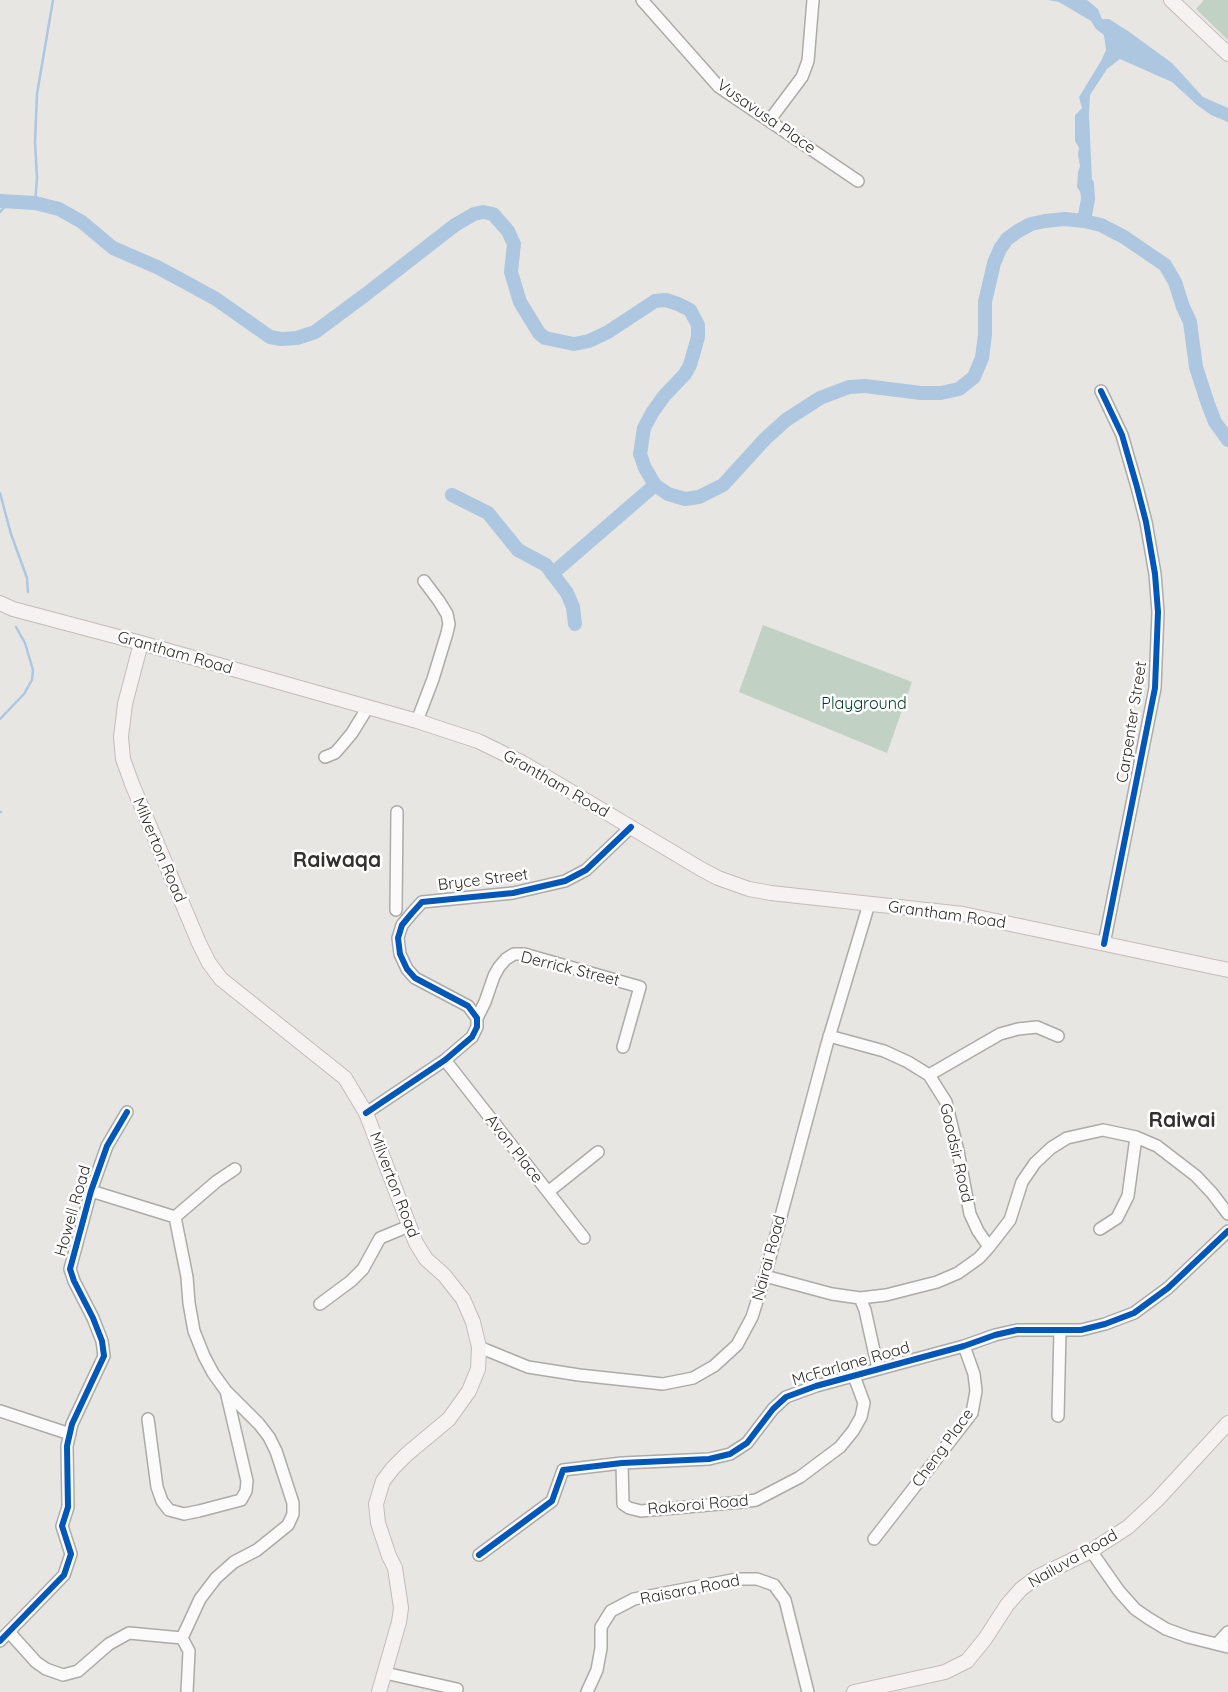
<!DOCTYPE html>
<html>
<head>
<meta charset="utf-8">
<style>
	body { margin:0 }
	canvas { display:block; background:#e8e6e3 }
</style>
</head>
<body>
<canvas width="1228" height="1692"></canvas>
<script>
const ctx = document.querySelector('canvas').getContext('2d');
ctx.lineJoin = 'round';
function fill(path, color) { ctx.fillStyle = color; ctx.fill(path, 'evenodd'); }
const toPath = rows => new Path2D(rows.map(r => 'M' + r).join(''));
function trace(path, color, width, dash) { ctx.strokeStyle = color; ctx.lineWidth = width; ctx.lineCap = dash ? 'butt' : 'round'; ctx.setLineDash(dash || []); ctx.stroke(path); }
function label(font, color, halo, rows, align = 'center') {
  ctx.font = font + ' Quicksand,sans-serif'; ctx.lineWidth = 5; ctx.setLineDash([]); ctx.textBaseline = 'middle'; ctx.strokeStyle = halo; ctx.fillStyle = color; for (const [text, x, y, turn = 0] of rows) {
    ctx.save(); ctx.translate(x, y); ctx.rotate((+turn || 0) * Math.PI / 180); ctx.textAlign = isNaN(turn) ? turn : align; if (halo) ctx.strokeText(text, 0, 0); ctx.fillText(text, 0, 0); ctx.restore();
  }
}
fill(toPath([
	[1204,0,1228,0,1228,40,1196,9],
	[763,625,912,682,887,753,739,692]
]), '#c1d1c4');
fill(toPath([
	[1048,0,1087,0,1098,9,1102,19,1109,19,1128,31,1172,63,1203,97,1228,108,1228,122,1211,115,1197,105,1172,82,1120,59,1107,69,1090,95,1089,115,1092,180,1092,203,1082,204,1082,195,1077,187,1078,172,1080,166,1078,155,1079,148,1075,141,1075,115,1082,108,1079,97,1101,61,1106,50,1104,35,1096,29,1091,21,1059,2]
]), '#adc7e0');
trace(toPath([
	[35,203,37,178,35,142,37,94,53,0],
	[0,212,8,203],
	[0,493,11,534,27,578,28,592],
	[0,719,24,694,32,680,33,670,25,643,16,627],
	[0,812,1,812]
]), '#adc7e0', 2.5);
trace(toPath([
	[0,201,35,203,59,209,82,222,113,248,157,267,185,282,216,299,270,337,281,339,297,338,315,332,365,295,455,225,474,214,483,212,493,214,508,231,514,244,511,272,520,302,539,333,545,338,574,344,589,341,608,332,655,301,666,300,678,304,690,310,698,325,698,337,690,365,685,374,664,396,652,413,644,428,640,454,645,468,655,485,668,494,685,499,699,497,723,485,765,439,786,420,820,398,849,387,865,386,921,393,941,393,959,389,974,377,982,358,985,335,985,302,994,263,1000,249,1007,239,1018,231,1031,224,1045,221,1065,219,1084,221,1101,225,1124,237,1165,265,1175,282,1183,307,1190,322,1196,367,1208,404,1215,422,1228,440],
	[1084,221,1088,199,1087,184],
	[452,495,488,513,518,550,546,565,567,593,573,607,575,624],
	[552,574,655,485]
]), '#adc7e0', 14);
const minor = toPath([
	[642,0,719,87,858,181],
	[769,121,802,77,808,61,813,0],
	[1101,391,1122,435,1137,487,1146,522,1155,574,1158,612,1155,688,1104,944],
	[417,721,433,679,447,633,449,624,447,614,439,601,424,581],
	[325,757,335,753,342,745,352,733,368,707],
	[396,910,397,812],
	[477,1018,485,1002,494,976,499,967,506,959,514,954,524,954,640,987,623,1047],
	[829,1036,884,1051,908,1062,929,1075,946,1102,958,1151,970,1214,978,1231,989,1247],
	[445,1060,584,1238],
	[929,1075,1000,1034,1018,1029,1037,1027,1058,1036],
	[366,1113,445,1060,472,1037,477,1027,477,1018,468,1006,415,978,407,969,400,954,398,938,402,925,412,913,422,902,513,893,565,881,586,870,631,827],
	[91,1191,175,1217],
	[548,1192,598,1152],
	[175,1217,187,1277,189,1303,194,1331,204,1356,213,1373,226,1391,259,1424,269,1437,276,1451,293,1503,293,1514,288,1525,257,1550,234,1562,216,1578,200,1599,182,1638,189,1651,187,1692],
	[175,1217,217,1181,235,1169],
	[1100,1229,1117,1218,1128,1196,1136,1137],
	[765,1276,832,1294,860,1298,886,1295,937,1282,958,1273,979,1258,989,1247,1010,1220,1022,1182,1035,1163,1051,1148,1067,1138,1103,1130,1136,1137,1157,1146,1196,1176,1212,1193,1228,1214],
	[860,1298,865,1310,878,1369],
	[320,1304,351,1281,363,1269,380,1238,409,1226],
	[479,1347,528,1367,579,1375,663,1384,693,1378,714,1366,737,1345,752,1317,765,1276,827,1044,869,904],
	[0,1411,70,1434],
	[1058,1416,1060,1330],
	[148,1419,157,1487,162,1501,169,1510,184,1514,199,1511,241,1500,246,1491,247,1481,226,1391],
	[622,1463,623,1504,629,1508,641,1511,742,1502,756,1500,800,1477,840,1447,853,1431,861,1417,864,1403,854,1376],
	[874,1539,972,1413,976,1391,974,1374,964,1346],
	[1091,1551,1119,1591,1135,1609,1148,1618,1166,1629,1188,1637,1228,1647],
	[479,1555,552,1501,563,1470,622,1463,709,1459,730,1454,747,1443,773,1409,786,1397,816,1386,964,1346,995,1335,1017,1330,1081,1330,1105,1324,1134,1313,1168,1288,1228,1231],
	[9,1632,36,1662,46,1669,63,1675,78,1671,109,1644,129,1633,182,1638],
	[0,1641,64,1575,71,1554,62,1526,68,1507,67,1446,72,1424,104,1356,102,1341,93,1318,74,1281,70,1269,91,1191,107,1146,127,1112],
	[1217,1644,1228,1632],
	[385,1673,457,1689],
	[587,1692,597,1670,601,1648,601,1627,611,1611,634,1599,737,1579,757,1579,774,1585,785,1600,808,1692]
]);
const major = toPath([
	[1171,0,1228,54],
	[0,603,13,609,141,643,417,721,478,741,523,763,701,869,718,878,749,889,771,893,963,914,1228,970],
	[141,643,125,704,121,737,123,759,132,784,199,943,209,963,221,979,345,1078,366,1113,416,1243,426,1259,444,1275,463,1299,473,1322,479,1347,478,1369,469,1391,449,1419,407,1454,393,1468,383,1481,376,1504,378,1523,389,1556,395,1568,401,1608,399,1622,379,1692],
	[854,1692,945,1672,967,1661,985,1639,1007,1605,1021,1589,1037,1577,1091,1551,1128,1527,1157,1500,1228,1423]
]);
trace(minor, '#acaba8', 14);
trace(major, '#c3bbba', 16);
trace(minor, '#fcfbfb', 11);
trace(major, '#f6f2f1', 14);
trace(toPath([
	[1101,391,1122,435,1137,487,1146,522,1155,574,1158,612,1155,688,1104,944],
	[366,1113,445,1060,472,1037,477,1027,477,1018,468,1006,415,978,407,969,400,954,398,938,402,925,412,913,422,902,513,893,565,881,586,870,631,827],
	[479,1555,552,1501,563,1470,622,1463,709,1459,730,1454,747,1443,773,1409,786,1397,816,1386,964,1346,995,1335,1017,1330,1081,1330,1105,1324,1134,1313,1168,1288,1228,1231],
	[0,1641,64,1575,71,1554,62,1526,68,1507,67,1446,72,1424,104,1356,102,1341,93,1318,74,1281,70,1269,91,1191,107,1146,127,1112]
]), '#0057b8', 6);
label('16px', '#2f2e2c', '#fff', [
	["Vusavusa Place",766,117,35],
	["Grantham Road",175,653,16],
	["Carpenter Street",1132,722,-81],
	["Grantham Road",556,784,30],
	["Milverton Road",159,850,67],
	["Bryce Street",483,880,-7],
	["Grantham Road",947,915,8],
	["Derrick Street",570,969,14],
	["Avon Place",514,1149,52],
	["Goodsir Road",956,1153,77],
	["Milverton Road",394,1185,69],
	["Howell Road",73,1211,-74],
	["Nairai Road",769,1258,-75],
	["McFarlane Road",851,1364,-16],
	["Cheng Place",943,1448,-54],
	["Rakoroi Road",698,1505,-5],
	["Nailuva Road",1073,1559,-30],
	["Raisara Road",690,1590,-11]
]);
label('16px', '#003b1f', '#fff', [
	["Playground",864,704]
]);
label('bold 21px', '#33312d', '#fff', [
	["Raiwaqa",337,861],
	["Raiwai",1182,1121]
]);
</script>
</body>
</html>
